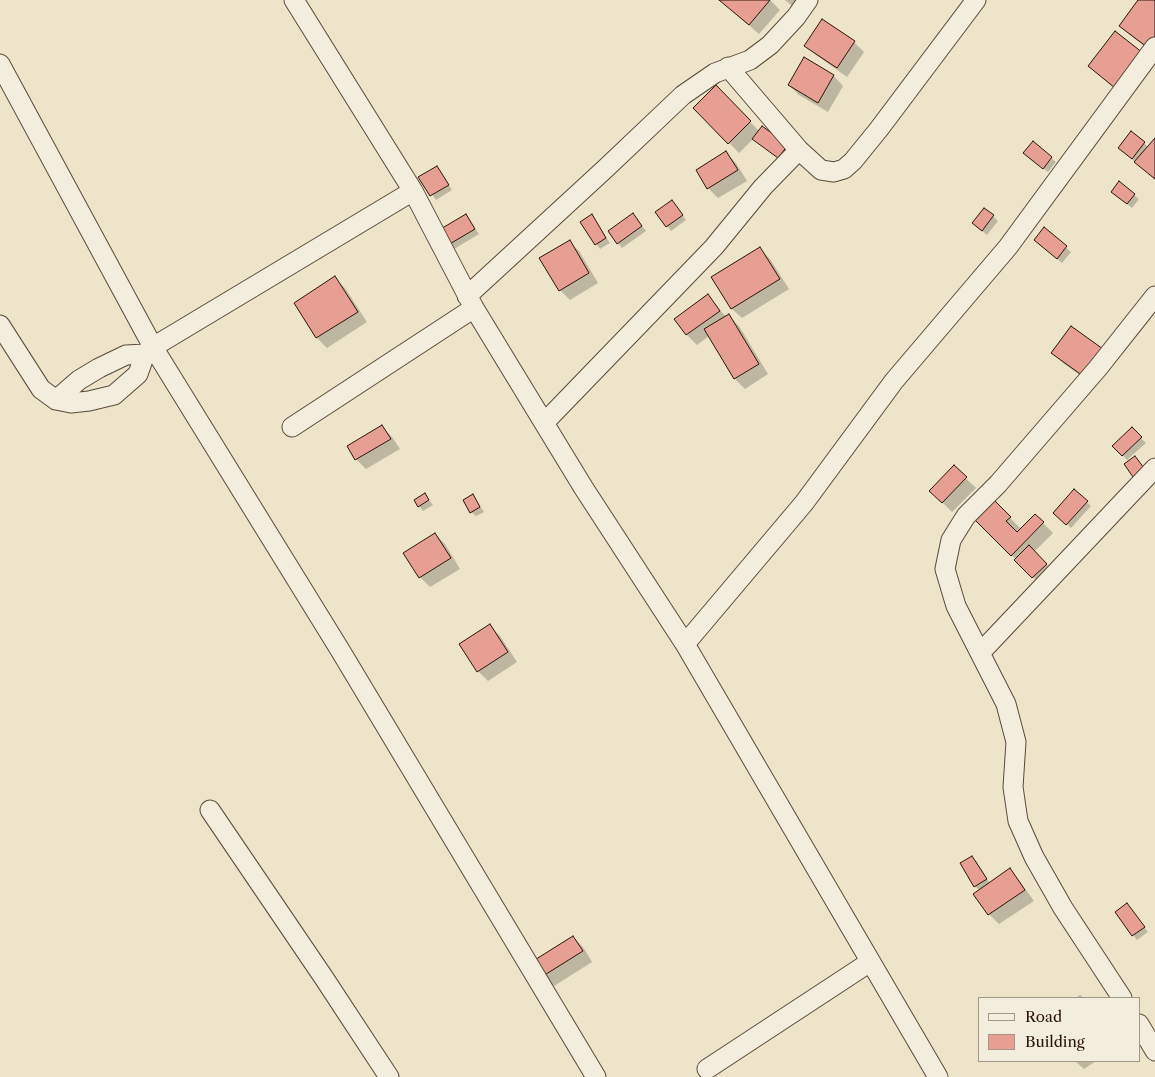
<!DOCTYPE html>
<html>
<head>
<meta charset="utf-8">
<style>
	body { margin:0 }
	#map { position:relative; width:1155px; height:1077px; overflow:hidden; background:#ede4ca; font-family:"Libre Caslon Text",serif }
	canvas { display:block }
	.legend { position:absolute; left:978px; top:997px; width:162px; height:65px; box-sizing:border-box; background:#f3eddd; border:1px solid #a39788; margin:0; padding:6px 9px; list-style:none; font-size:15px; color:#2a1508 }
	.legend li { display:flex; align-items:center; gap:10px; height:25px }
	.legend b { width:25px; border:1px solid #a39788 }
</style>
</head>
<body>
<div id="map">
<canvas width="1155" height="1077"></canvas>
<ul class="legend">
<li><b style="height:6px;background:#f3eddd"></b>Road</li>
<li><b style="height:14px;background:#e79f93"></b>Building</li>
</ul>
</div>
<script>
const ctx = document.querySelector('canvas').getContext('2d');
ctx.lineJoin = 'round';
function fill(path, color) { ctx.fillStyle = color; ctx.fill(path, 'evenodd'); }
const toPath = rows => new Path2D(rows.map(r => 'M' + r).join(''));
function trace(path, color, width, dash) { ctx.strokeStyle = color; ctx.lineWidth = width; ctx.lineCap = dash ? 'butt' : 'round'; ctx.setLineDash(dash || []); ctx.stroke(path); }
fill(toPath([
	[720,0,770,0,780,10,759,34],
	[785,0,816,0,803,15],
	[1140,0,1155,0,1155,54,1131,36,1121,26],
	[854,42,864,52,847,77,816,55,806,45],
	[804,59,834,76,843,86,828,112,799,95,789,85],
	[716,87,759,131,792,150,783,162,753,139,739,153,695,108],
	[1155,140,1155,180,1124,152,1144,143,1148,147],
	[1033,143,1056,162,1048,172,1030,158],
	[726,153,736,163,747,181,718,198,708,188],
	[437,167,452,190,436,200,420,178],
	[1120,183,1139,199,1132,208,1117,196],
	[676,206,686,220,671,231,657,212],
	[633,214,646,231,622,248,618,243],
	[466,216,479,234,454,249,449,244],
	[592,216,610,243,600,249,582,222],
	[993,216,998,221,987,235,978,228],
	[1044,229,1071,252,1062,263,1040,245],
	[569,241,579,251,598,283,570,300,560,290],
	[760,249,770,259,789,289,742,318,732,309,713,278],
	[335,278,345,288,367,322,327,348,317,338,295,303],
	[708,296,726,317,729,316,739,326,768,374,745,389,735,379,709,336,697,345,687,335,675,319],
	[1071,327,1094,385,1063,363,1053,353],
	[382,427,392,437,400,449,366,469,356,459],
	[1132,429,1146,443,1127,460,1114,446],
	[954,467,976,488,952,512,931,491],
	[1075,490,1091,506,1071,528,1055,513],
	[425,495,433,505,423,511,419,506],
	[472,495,484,512,476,516,471,512],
	[994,502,1020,528,1016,532,1017,534,1035,515,1053,533,1034,552,1051,569,1038,582,977,520],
	[435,534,445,544,460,569,430,587,420,577,405,553],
	[490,626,500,636,517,662,488,681,478,671],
	[972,857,977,862,990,884,1009,870,1019,880,1034,901,999,924,989,914,975,894,980,891,975,886],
	[1127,905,1148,932,1137,940,1116,912],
	[573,937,583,947,592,962,554,986,544,976],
	[1080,995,1084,998,1075,998],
	[1075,1061,1096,1061,1084,1069]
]), '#0003');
const building = toPath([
	[719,0,770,0,749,25,719,0],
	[1138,0,1155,0,1155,36,1147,47,1119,26,1138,0],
	[822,19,855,41,837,68,804,46,822,19],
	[1115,31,1143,53,1115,88,1088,66,1115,31],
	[804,57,834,75,818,103,788,85,804,57],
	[716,85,751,121,728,144,693,108,716,85],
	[762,126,788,145,778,158,752,139,762,126],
	[1131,131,1145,142,1132,159,1118,148,1131,131],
	[1155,138,1155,179,1134,162,1155,138],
	[1033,141,1052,157,1043,169,1023,153,1033,141],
	[726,151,738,170,707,189,696,170,726,151],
	[437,166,449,185,430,196,418,177,437,166],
	[1119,181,1135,194,1127,204,1111,192,1119,181],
	[672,200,683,215,666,227,655,212,672,200],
	[984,208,994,215,982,231,972,223,984,208],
	[633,213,642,226,617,244,608,231,633,213],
	[466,214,475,229,448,245,439,230,466,214],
	[592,214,606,238,595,245,580,222,592,214],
	[1044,227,1067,246,1057,259,1034,240,1044,227],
	[570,240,589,273,559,291,539,258,570,240],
	[760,247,780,279,731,309,711,277,760,247],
	[335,276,358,312,316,338,294,303,335,276],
	[708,294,720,311,686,335,674,319,708,294],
	[729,314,759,364,734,379,704,329,729,314],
	[1071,326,1103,349,1083,376,1051,353,1071,326],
	[382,425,391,439,355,460,347,446,382,425],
	[1132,427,1142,437,1122,456,1112,446,1132,427],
	[1135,456,1144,468,1133,477,1124,464,1135,456],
	[954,465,967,477,942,503,929,491,954,465],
	[1074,489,1088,501,1066,525,1053,513,1074,489],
	[425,493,429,500,418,507,414,500,425,493],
	[473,494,480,507,470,513,463,500,473,494],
	[994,500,1011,517,1006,521,1017,532,1035,514,1044,522,1011,556,975,520,994,500],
	[435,533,451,558,419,578,403,553,435,533],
	[1029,545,1047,564,1032,578,1014,560,1029,545],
	[490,624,508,652,477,672,459,644,490,624],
	[972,856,987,879,974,887,960,863,972,856],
	[1010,868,1025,890,988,915,973,894,1010,868],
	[1127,903,1145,927,1132,936,1115,912,1127,903],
	[573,936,583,951,543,976,533,961,573,936]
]);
fill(building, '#e79f93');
trace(building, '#2a1508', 1);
const street = toPath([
	[294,0,413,191,474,308,583,487,685,644,938,1077],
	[0,64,153,347,340,650,596,1077],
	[728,67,799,150,821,170,834,172,844,169,853,161,879,129,976,0],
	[467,296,605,169,683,95,715,73,750,60,770,45,796,17,808,0],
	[0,325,41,389,56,400,71,403,89,401,114,395,138,374,145,354],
	[56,400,79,380,99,368,126,355,145,354,153,347,413,191],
	[544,423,714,247,763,187,799,150],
	[292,427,474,308],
	[685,644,804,503,894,381,1008,247,1155,47],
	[980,653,1155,468],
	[210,810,324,978,389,1077],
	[1122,998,1063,908,1034,857,1018,821,1013,787,1016,742,1006,704,956,606,945,569,951,540,966,516,998,484,1098,368,1155,296],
	[1139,1024,1155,1051],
	[707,1069,870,962]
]);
trace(street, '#5b4938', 21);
trace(street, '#f3eddd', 19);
</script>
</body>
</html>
